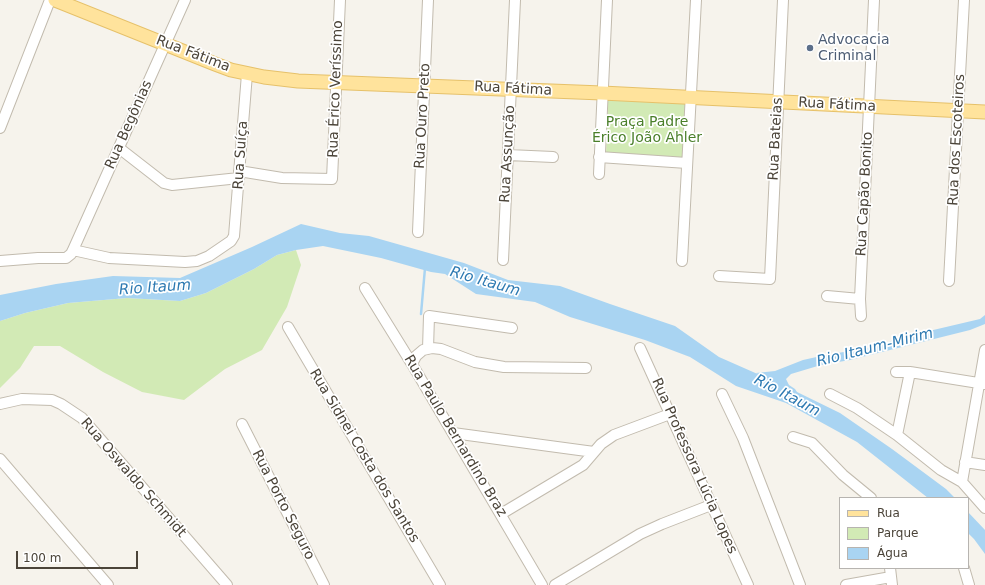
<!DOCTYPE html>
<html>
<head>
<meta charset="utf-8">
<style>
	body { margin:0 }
	#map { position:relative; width:985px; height:585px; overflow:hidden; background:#f6f3ec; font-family:"DejaVu Sans",sans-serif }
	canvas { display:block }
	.legend { position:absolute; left:839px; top:497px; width:130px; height:72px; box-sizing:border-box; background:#fff; border:1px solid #b7b4b0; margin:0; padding:5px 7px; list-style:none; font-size:12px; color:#4b4439 }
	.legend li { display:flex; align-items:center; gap:8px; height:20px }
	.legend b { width:20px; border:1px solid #b7b4b0 }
	.scale { position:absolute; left:16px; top:551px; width:122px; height:18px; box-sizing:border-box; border:2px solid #4b4439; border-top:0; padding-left:5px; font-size:12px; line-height:14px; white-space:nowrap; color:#4b4439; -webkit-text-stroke:3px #fff; paint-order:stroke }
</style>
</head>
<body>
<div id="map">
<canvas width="985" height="585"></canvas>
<ul class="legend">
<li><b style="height:5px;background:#ffe39c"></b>Rua</li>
<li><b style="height:11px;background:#d2eab5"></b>Parque</li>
<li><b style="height:11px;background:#a9d4f2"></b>Água</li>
</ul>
<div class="scale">100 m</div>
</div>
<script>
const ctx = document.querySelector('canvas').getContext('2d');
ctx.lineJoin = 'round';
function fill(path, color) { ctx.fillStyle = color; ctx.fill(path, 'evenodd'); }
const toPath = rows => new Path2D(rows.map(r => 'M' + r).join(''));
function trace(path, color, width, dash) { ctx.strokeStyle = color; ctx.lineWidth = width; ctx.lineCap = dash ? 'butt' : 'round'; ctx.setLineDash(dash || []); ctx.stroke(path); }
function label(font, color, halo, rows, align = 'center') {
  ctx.font = font + ' "DejaVu Sans",sans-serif'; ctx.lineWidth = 3.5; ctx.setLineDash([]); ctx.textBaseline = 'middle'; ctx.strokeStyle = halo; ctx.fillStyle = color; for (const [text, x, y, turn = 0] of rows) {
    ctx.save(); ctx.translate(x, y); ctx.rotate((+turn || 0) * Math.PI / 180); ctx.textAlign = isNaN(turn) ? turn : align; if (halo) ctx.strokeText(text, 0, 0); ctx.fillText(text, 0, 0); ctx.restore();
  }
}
fill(toPath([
	[608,100,688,104,686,159,606,155],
	[296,250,301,265,287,307,262,350,225,369,184,400,142,392,103,372,60,346,34,346,20,368,0,388,0,321,25,313,68,303,127,298,180,301,206,293,254,269,277,255]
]), '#d2eab5');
fill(toPath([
	[301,224,340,233,369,236,464,263,508,280,560,286,610,304,675,326,719,357,778,383,756,373,775,371,803,360,821,356,883,345,895,339,980,319,985,315,985,324,970,330,850,360,821,365,791,374,786,379,789,385,795,389,797,392,840,413,892,449,946,489,955,498,928,498,857,442,786,403,736,386,690,357,645,340,570,317,535,302,476,294,445,274,431,272,381,258,323,246,296,250,277,255,254,269,206,293,180,301,127,298,68,303,25,313,0,321,0,295,56,284,113,276,180,278,252,247],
	[968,512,985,530,985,554,974,539,968,533]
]), '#a9d4f2');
trace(toPath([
	[421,314,425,268]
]), '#a9d4f2', 2.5);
const minor = toPath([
	[0,128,50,0],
	[119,148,164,183,172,185,239,178],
	[508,155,553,157],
	[599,157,687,163],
	[239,171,282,178,332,179,340,0],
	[599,174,607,0],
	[418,232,428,0],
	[73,250,185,0],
	[503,260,515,0],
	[0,261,38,258,66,258,71,254,73,250,109,258,185,262,197,261,209,256,231,241,234,236,247,74],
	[682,261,696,0],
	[719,276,770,279,783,0],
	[949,281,964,0],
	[365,288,412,364,542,585],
	[827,296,860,299],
	[861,316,860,299,874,0],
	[288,327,440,585],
	[640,348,748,585],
	[428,349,429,316,512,328],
	[412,364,416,356,423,350,432,348,441,349,475,362,504,367,586,368],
	[896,372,910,372,985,384],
	[722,394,743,438,800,585],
	[830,394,857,408,897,435,941,470,962,482,985,508],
	[0,404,22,399,52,400,61,404,82,418,227,585],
	[242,424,324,585],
	[453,433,594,452],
	[897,435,910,372],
	[793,437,812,443,843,475,871,498],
	[0,459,108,585],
	[965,462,985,465],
	[962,482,985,350],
	[501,514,583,465,601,444,614,435,670,414],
	[890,568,892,585],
	[964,568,969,585],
	[555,585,640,534,662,524,711,505],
	[846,585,891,577]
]);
const major = toPath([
	[55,0,215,64,231,70,264,77,298,81,602,93,985,112]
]);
trace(minor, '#c2bbae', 12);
trace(major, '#e6c16a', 15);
trace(minor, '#fff', 10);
trace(major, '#ffe39c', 13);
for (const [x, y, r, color] of [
	[810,48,4,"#5c6f8a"]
]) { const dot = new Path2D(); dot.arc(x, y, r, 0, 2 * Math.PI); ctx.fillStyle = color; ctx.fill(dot); trace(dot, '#fff', 1.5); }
label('14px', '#4e5e75', '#fff', [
	["Advocacia",818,40],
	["Criminal",818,56]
], 'left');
label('14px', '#4b4439', '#fff', [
	["Rua Fátima",193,54,21],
	["Rua Érico Veríssimo",336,89,-88],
	["Rua Fátima",513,89,3],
	["Rua Fátima",837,105,3],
	["Rua Ouro Preto",423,116,-87],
	["Rua Begônias",129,125,-66],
	["Rua Bateias",776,139,-87],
	["Rua dos Escoteiros",957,140,-87],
	["Rua Assunção",508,154,-87],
	["Rua Suíça",241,155,-86],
	["Rua Capão Bonito",865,194,-87],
	["Rua Paulo Bernardino Braz",455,436,59],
	["Rua Sidnei Costa dos Santos",364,456,59],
	["Rua Professora Lúcia Lopes",694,466,66],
	["Rua Oswaldo Schmidt",133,478,49],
	["Rua Porto Seguro",283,505,63]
]);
label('14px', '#4a7f2a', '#fff', [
	["Praça Padre",647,122],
	["Érico João Ahler",647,138]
]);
label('italic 15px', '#2e7ab2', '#fff', [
	["Rio Itaum",485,282,16],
	["Rio Itaum",155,288,-4],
	["Rio Itaum-Mirim",875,348,-14],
	["Rio Itaum",787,396,28]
]);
</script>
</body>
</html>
